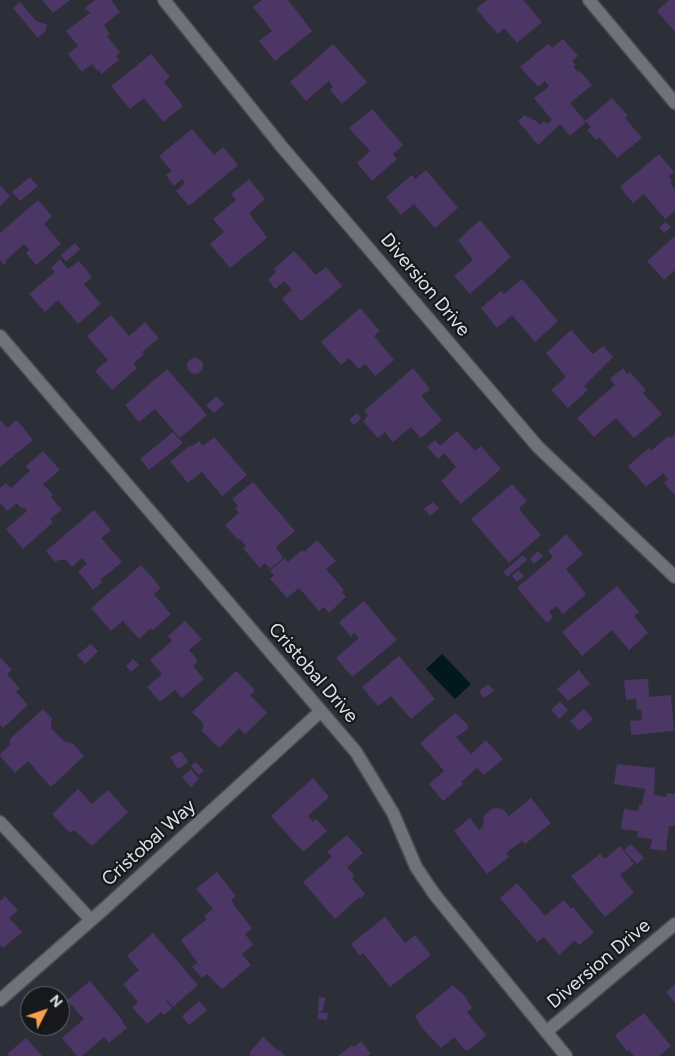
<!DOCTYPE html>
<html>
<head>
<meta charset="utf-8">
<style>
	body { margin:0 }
	#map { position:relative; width:675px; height:1056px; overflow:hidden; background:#2d2f38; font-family:Figtree,sans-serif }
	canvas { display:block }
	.north { position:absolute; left:20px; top:986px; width:50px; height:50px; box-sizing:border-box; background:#17181b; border:1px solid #67686c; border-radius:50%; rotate:49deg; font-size:14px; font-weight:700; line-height:20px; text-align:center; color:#dfe1e6 }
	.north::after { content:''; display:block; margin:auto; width:18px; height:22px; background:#f8a04b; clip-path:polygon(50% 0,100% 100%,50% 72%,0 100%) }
</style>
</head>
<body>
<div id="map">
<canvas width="675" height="1056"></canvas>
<div class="north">N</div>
</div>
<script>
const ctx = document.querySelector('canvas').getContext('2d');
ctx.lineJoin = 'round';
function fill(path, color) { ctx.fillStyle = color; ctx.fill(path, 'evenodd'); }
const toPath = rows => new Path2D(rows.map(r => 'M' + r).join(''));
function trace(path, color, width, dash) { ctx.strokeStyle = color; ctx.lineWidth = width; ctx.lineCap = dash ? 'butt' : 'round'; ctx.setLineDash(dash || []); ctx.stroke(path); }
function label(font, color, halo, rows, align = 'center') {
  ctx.font = font + ' Figtree,sans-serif'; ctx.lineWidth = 4.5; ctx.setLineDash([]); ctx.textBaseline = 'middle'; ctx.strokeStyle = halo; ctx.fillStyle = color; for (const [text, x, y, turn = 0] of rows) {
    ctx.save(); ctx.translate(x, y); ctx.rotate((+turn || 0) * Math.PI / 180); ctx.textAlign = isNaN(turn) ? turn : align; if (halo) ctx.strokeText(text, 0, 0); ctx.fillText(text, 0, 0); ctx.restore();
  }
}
fill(toPath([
	[442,654,471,684,455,699,426,669]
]), '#01181d');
fill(toPath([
	[42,0,70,0,53,13],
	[95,0,111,0,120,12,104,25,110,34,107,36,120,52,116,56,119,60,101,74,98,69,97,71,92,64,82,72,68,54,78,46,66,31,90,13,85,8],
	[262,0,288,0,312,31,275,61,259,41,272,31,253,7],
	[487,0,523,0,542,22,517,43,504,28,498,34,476,9],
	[669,0,675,0,675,32,657,11],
	[20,2,36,21,47,25,45,32,38,38,13,8],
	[563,39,578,56,572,61,576,65,573,67,579,73,580,71,592,85,570,103,585,121,612,98,628,116,625,118,642,138,617,158,599,137,596,140,587,130,591,127,586,122,570,136,560,124,538,145,518,121,525,115,528,118,530,117,534,121,535,120,540,125,544,121,547,124,552,120,534,98,549,86,545,81,538,87,520,67,548,44,552,48],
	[333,44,367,82,342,104,330,90,333,87,329,81,306,101,290,82],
	[151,54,170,77,164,82,183,106,163,122,144,98,130,109,111,86],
	[372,109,403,145,393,154,397,159,372,181,357,163,370,151,349,128],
	[192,129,214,155,223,147,238,165,189,206,176,191,185,183,182,179,174,186,166,175,172,171,159,156],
	[659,154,674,172,669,176,672,181,670,183,675,189,675,211,665,219,644,194,633,203,620,187],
	[426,170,458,208,435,228,414,204,401,215,386,197,412,175,415,179],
	[30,177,38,186,20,201,12,192],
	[249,179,265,199,249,213,267,238,230,268,210,244,224,232,213,219,236,200,231,194],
	[0,185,10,196,0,206],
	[38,200,52,216,44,224,61,244,36,265,26,253,29,250,24,244,5,261,7,262,4,265,0,260,0,233],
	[480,220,511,257,470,294,454,276,473,260,458,240],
	[666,222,671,227,664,233,659,227],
	[675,236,675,270,664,280,647,261],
	[75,243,80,249,66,262,61,255],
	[294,251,316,275,326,267,342,286,301,321,282,299,292,290,284,281,275,289,268,280,276,272,274,269],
	[60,259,68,269,79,261,92,277,84,284,101,304,78,324,58,300,45,312,29,294,55,272,51,268],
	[522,279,558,321,535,342,512,315,497,328,481,308,501,291,504,294],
	[360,308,380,331,374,336,394,360,375,376,365,364,359,369,349,358,341,365,321,342],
	[111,315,129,336,145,322,159,338,142,352,144,354,133,364,137,368,112,390,95,371,108,360,87,336],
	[571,330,593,354,603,346,613,357,584,386,588,390,568,408,551,390,566,377,546,353],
	'187 366a8 8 0 1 1 16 0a8 8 0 1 1-16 0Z',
	[413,368,430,389,421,396,442,420,421,438,411,427,393,442,385,432,378,438,363,421,368,416,364,411],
	[623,368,627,374,630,372,646,390,643,393,662,414,634,438,616,418,594,437,577,418,615,385,610,379],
	[167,369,207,415,180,438,155,409,139,422,125,405],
	[217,396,224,404,214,413,206,405],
	[357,413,361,418,354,425,349,420],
	[0,420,7,428,17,420,33,440,0,467],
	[457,431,475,451,481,446,501,469,461,504,441,481,456,467,444,453,438,459,427,447,435,440,440,446],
	[173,432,183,443,149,470,140,459],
	[675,434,675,495,664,483,668,479,663,473,646,487,628,466,649,448,651,451,668,436,670,438],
	[214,437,247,475,222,496,202,472,188,483,170,462,190,445,191,447,199,441,203,446],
	[43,451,60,470,43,484,53,495,51,497,62,510,50,519,53,522,23,549,6,529,27,511,24,507,22,509,17,503,7,511,0,503,0,488,6,483,11,488,30,471,26,466],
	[253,482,295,531,276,547,283,558,270,569,265,563,260,568,243,548,246,546,240,539,238,540,225,525,239,513,235,508,238,506,232,499],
	[512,484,527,501,519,508,522,513,541,535,509,563,471,519],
	[433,502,439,508,430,516,424,509],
	[94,510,111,530,101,538,122,562,100,580,102,582,93,590,78,571,87,564,82,558,72,567,66,560,59,560,55,562,46,551],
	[566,534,583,554,566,569,586,594,563,614,556,606,549,612,553,617,547,623,517,588,553,557,548,551],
	[317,540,336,561,326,569,344,590,342,592,346,597,329,613,324,607,319,611,299,588,287,598,270,579,274,575,270,571,285,558,288,562,302,550,304,552],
	[538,551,543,556,534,564,530,559],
	[523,555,527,560,507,577,503,572],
	[141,565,161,588,154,594,171,614,153,630,151,628,139,639,124,622,124,620,111,631,91,608],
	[518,570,524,576,517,582,512,576],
	[617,586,639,612,634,616,648,633,629,650,612,630,582,656,562,632],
	[364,601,397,640,352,677,336,658,359,638,354,633,351,637,339,622],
	[185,621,202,639,189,650,198,661,193,666,204,679,182,698,175,690,160,702,147,687,162,674,150,660,172,641,168,636],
	[91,644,98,651,85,664,77,655],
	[399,656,435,699,411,719,391,696,378,706,362,687],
	[0,657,12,670,7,674,20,689,16,692,28,705,3,728,0,725],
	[133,659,139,665,131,672,126,666],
	[579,670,590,684,568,701,557,689],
	[236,671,255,690,250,695,267,713,245,734,239,728,219,748,201,730,204,727,202,724,203,723,192,712],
	[648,679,649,697,671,695,674,731,631,735,630,721,642,720,641,710,637,710,636,699,626,700,624,680],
	[488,684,494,691,484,698,479,691],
	[560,701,568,710,559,719,551,710],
	[43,709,52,718,51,728,65,742,72,743,84,756,51,787,28,761,15,773,0,756,0,754,11,744,9,742,11,738],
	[584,709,593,719,579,731,570,721],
	[455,713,468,725,468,729,456,737,471,754,486,740,503,759,484,775,477,768,461,782,463,784,443,801,429,784,444,771,420,743],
	[181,751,188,762,178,769,170,757],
	[196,762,204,771,199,775,191,766],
	[617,764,655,768,654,795,666,797,667,793,675,794,675,825,674,826,669,826,666,851,650,849,652,839,637,837,638,831,621,829,624,809,638,811,639,805,642,805,645,789,614,784],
	[191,769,199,779,191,787,182,777],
	[313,778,329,797,308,816,313,822,316,819,327,831,303,852,271,816],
	[78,789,92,804,108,790,128,812,92,846,74,830,70,833,52,814],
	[531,798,551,823,525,844,522,841,506,853,509,857,487,874,454,831,470,818,479,830,483,827,484,816,491,809,497,808,504,810,509,816],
	[347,835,363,853,347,867,354,876,352,878,365,894,360,899,359,897,335,919,303,882,332,857,327,852],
	[631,844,644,858,637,864,624,850],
	[620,846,634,864,620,875,634,893,605,917,571,876,600,854,605,859],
	[217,872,236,896,231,900,234,904,233,904,252,928,245,934,253,945,242,954,251,965,222,989,207,974,202,978,192,967,197,963,203,970,181,940,207,919,204,916,213,909,196,889],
	[517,883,545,916,564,900,571,909,573,907,594,933,579,945,575,940,559,955,544,937,537,942,500,898],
	[5,896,18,910,9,918,22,932,3,948,0,945,0,901],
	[385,917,405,943,415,935,431,955,390,987,363,953,360,956,351,944],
	[153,933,198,985,173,1007,167,1000,166,1000,172,1008,164,1015,161,1012,147,1024,132,1007,138,1002,123,984,139,970,127,956],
	[90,981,123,1021,122,1022,127,1028,109,1043,104,1037,82,1056,77,1056,62,1038,84,1019,67,1000],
	[675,984,675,1003,666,992],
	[453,985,464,995,472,1008,467,1012,486,1035,477,1044,466,1051,454,1037,441,1048,422,1028,415,1016],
	[319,997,326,998,326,1001,324,1001,323,1011,318,1011],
	[199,1001,207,1010,189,1025,182,1016],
	[318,1012,328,1013,327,1020,318,1019],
	[644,1013,671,1046,659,1056,634,1056,629,1050,627,1052,615,1035],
	[263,1037,278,1051,279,1050,285,1056,251,1056,249,1053],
	[26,1038,42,1056,9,1056,7,1054],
	[361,1041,371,1054,368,1056,338,1056,352,1045,354,1047]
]), '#4c3665');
const minor = toPath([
	[164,0,282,147,538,447,675,577],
	[589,0,675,103],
	[0,336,356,752,393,813,416,867,435,895,566,1056],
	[0,822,91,920],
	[0,1000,105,908,321,711],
	[546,1032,675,924]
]);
trace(minor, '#4a4c53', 15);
trace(minor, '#6f727b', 12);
label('19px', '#dfe1e6', '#17181b', [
	["Diversion Drive",425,285,50],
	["Cristobal Drive",313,673,49],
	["Cristobal Way",149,843,-42],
	["Diversion Drive",599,964,-40]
]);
</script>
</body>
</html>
